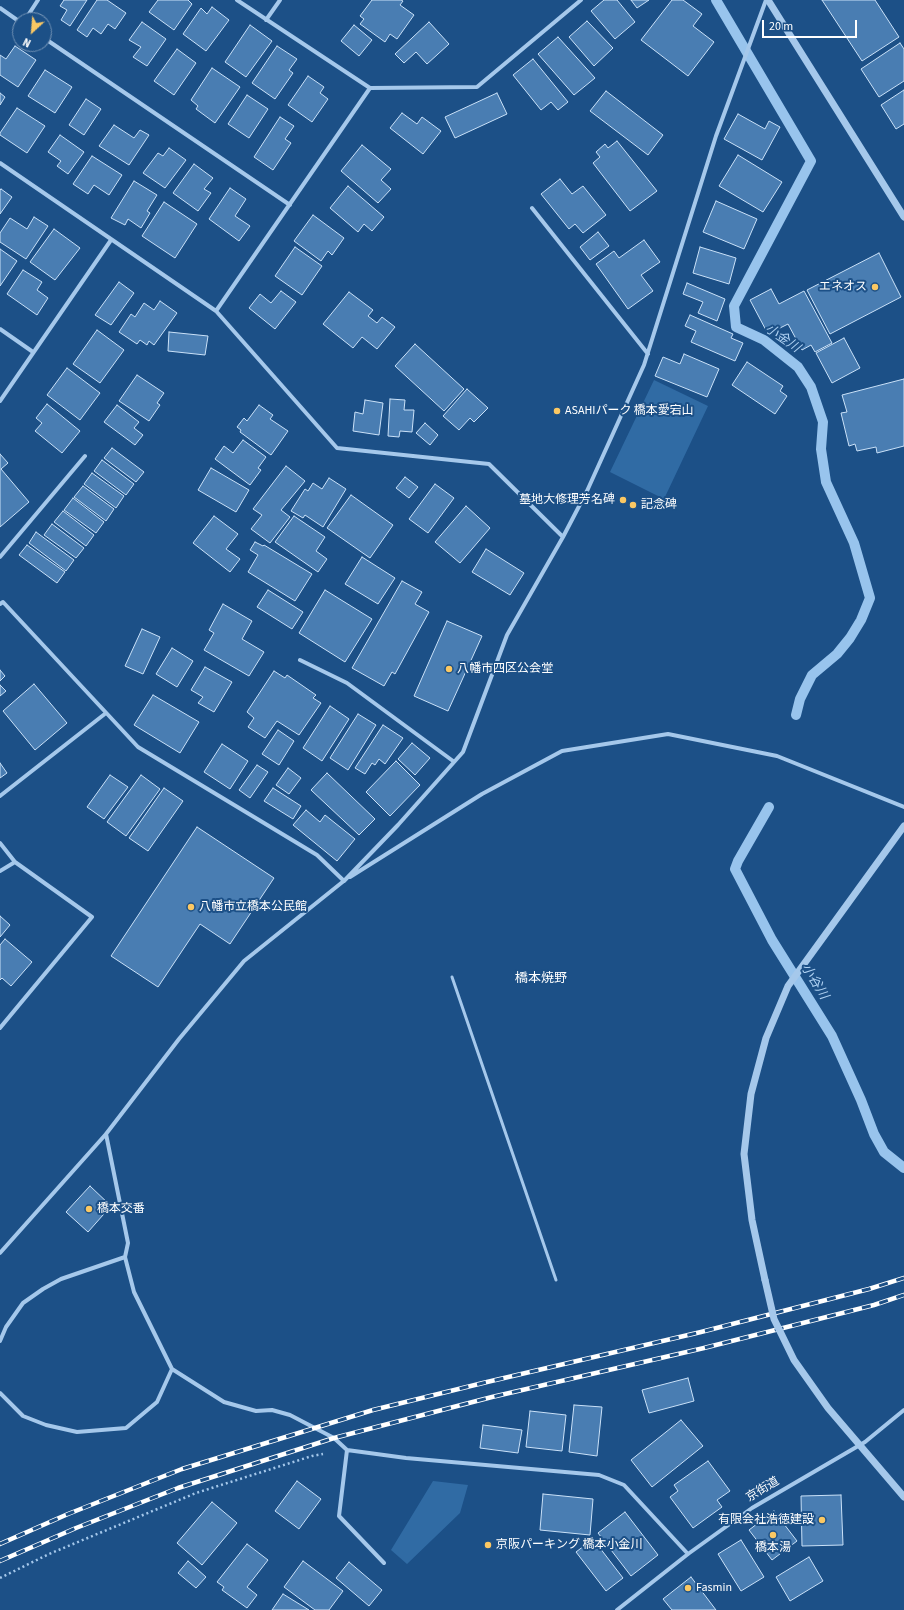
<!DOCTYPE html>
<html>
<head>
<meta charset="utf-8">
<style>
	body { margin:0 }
	#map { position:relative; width:904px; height:1610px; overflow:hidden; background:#1c5087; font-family:"Source Sans 3",sans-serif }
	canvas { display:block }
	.north { position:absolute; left:12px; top:12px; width:40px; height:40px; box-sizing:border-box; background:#1c5087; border:1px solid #7796b7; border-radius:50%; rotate:206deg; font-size:11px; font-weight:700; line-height:16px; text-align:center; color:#fff }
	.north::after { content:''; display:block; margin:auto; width:14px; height:18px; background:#fbc863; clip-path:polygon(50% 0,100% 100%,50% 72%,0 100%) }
	.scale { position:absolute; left:762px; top:20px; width:95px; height:18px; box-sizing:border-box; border:2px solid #fff; border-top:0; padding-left:5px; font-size:12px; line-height:14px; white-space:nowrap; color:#fff; -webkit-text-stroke:3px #1c5087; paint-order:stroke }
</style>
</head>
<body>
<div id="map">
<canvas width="904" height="1610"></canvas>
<div class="north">N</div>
<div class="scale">20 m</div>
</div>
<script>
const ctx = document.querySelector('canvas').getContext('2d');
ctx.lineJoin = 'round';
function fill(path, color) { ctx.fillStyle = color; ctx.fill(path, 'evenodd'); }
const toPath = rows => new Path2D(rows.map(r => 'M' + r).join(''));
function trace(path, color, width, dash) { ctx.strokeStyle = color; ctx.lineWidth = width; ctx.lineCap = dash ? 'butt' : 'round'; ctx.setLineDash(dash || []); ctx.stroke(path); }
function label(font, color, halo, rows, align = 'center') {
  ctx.font = font + ' "Source Sans 3","Noto Sans JP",sans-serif'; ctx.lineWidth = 4; ctx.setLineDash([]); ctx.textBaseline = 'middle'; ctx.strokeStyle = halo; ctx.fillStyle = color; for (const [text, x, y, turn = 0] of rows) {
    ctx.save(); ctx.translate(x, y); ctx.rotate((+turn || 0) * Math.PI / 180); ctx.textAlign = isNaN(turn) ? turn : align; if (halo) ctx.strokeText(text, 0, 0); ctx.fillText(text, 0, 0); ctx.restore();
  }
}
fill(toPath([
	[654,380,708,406,664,499,610,472],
	[433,1481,468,1485,460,1513,407,1564,391,1550]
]), '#306ba4');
trace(toPath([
	[716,0,811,161,734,306,736,327,764,340,798,367,811,387,823,422,821,449,826,482,854,543,870,598,861,620,850,638,837,654,812,675,800,699,796,715],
	[769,807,738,861,735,869,772,940,832,1036,861,1100,874,1134,884,1152,904,1168]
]), '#98c4ed', 10);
const building = toPath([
	[64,0,87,0,70,26,61,20,67,10,60,6,64,0],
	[97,0,107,0,126,13,115,29,108,24,101,34,93,28,87,37,77,30,97,0],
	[158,0,188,0,192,4,174,30,149,12,158,0],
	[372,0,401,0,403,1,400,5,414,15,397,39,390,34,385,42,360,24,364,19,360,16,372,0],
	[604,0,617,0,635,22,615,39,591,11,604,0],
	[631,0,649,0,637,8,631,0],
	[672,0,683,0,702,14,693,26,714,42,688,76,641,40,672,0],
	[822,0,875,0,899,37,862,61,822,0],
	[212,7,229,20,206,51,183,34,201,8,207,14,212,7],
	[587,21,613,48,594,66,569,37,587,21],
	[142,22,166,39,147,66,133,57,141,47,129,40,142,22],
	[429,22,449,44,427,64,416,52,404,63,395,54,429,22],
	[250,25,272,41,246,77,225,62,250,25],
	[354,25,372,40,359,56,341,41,354,25],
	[558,37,595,78,574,95,538,54,558,37],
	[900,43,904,49,904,81,879,97,861,69,900,43],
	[15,46,36,60,18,87,0,75,0,55,6,59,15,46],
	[277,46,297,59,289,70,293,73,275,99,252,83,277,46],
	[177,49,196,63,174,95,154,81,177,49],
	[533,59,568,102,558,110,551,102,541,110,513,75,533,59],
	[212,68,240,87,215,123,196,109,198,106,191,100,212,68],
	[45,70,72,87,55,113,28,96,45,70],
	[308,76,324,87,320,93,328,99,312,122,288,105,308,76],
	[904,90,904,124,896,129,881,105,904,90],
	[606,91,663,135,648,155,590,111,606,91],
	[0,93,5,97,0,105,0,93],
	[497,93,507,114,455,138,445,117,497,93],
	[247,95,268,109,249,138,228,124,247,95],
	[86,99,101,109,84,135,69,125,86,99],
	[17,108,45,126,27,153,0,135,0,133,17,108],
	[402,113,417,124,422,117,441,131,423,154,390,128,402,113],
	[738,114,765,129,769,121,780,127,762,160,724,139,738,114],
	[280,117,294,126,285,139,291,143,273,170,254,157,280,117],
	[114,125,134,138,140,130,149,135,129,165,99,146,114,125],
	[60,135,84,152,68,174,57,166,61,161,48,152,60,135],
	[617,141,657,191,630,211,593,163,600,157,596,152,605,144,608,148,617,141],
	[362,145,391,169,381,180,391,189,378,203,341,171,362,145],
	[169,148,186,160,165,188,143,173,158,153,163,156,169,148],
	[738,155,782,182,763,212,719,186,738,155],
	[92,156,122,175,109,195,94,185,88,194,73,184,92,156],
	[194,164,213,178,204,189,211,193,198,211,173,193,194,164],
	[560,179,572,194,583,186,606,215,583,233,575,224,569,229,541,194,560,179],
	[134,181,157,195,147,211,150,213,141,228,128,219,125,225,111,218,134,181],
	[348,186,384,217,372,231,364,224,358,232,330,208,348,186],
	[230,188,246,199,235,216,250,226,239,241,209,219,230,188],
	[1,189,12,197,0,214,0,190,1,189],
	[716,201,757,219,744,249,703,232,716,201],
	[164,202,197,224,175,258,142,236,164,202],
	[313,215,344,238,332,255,328,251,321,261,294,241,313,215],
	[34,217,48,226,26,259,0,242,0,233,10,218,27,229,34,217],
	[54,229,80,248,55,280,30,262,54,229],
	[598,232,609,246,590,260,580,247,598,232],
	[644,240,660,262,641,275,653,291,628,309,596,264,614,251,619,258,644,240],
	[295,247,322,266,302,295,275,276,295,247],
	[700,247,736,258,729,284,693,273,700,247],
	[0,249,17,261,0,286,0,249],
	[879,253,901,297,830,334,807,290,879,253],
	[23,270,42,282,37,290,48,298,37,315,7,294,23,270],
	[119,282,134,293,111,325,95,315,119,282],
	[687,283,725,299,717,321,698,313,703,302,683,294,687,283],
	[771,289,779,304,804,291,832,343,815,352,811,345,802,350,788,324,768,334,750,300,771,289],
	[281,291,296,302,275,329,249,308,260,294,271,303,281,291],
	[349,292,373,310,368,316,377,323,382,317,395,327,377,349,362,337,353,348,323,324,349,292],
	[160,301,177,313,154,345,149,341,147,345,140,340,137,344,119,332,131,314,135,317,144,303,154,310,160,301],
	[690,315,733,334,731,338,743,343,735,361,691,342,696,331,685,326,690,315],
	[97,330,124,350,100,383,73,364,97,330],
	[169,332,208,336,205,355,168,351,169,332],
	[844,338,860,368,832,383,816,353,844,338],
	[415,344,464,389,444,411,395,366,415,344],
	[684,354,719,369,707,397,655,376,663,357,680,364,684,354],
	[747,362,783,386,780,391,787,396,775,414,732,385,747,362],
	[67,368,100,393,80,420,47,395,67,368],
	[137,375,164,393,157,403,160,405,149,421,119,401,137,375],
	[904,379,904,446,877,453,876,447,857,451,855,444,849,446,841,413,847,412,842,395,904,379],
	[467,389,488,408,474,422,470,418,459,430,443,416,467,389],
	[390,399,405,400,404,410,414,410,412,432,400,431,399,437,388,436,390,399],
	[365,400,383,403,379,435,353,431,355,412,363,414,365,400],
	[47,404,80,431,62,453,35,431,42,423,36,418,47,404],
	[117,405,139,422,134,428,143,435,135,445,104,422,117,405],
	[259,405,273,415,270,419,288,431,271,455,240,432,241,430,237,427,244,418,247,421,259,405],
	[425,423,438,435,430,445,416,433,425,423],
	[243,440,266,457,258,468,261,470,250,485,215,459,224,446,233,453,243,440],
	[112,448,144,472,136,482,104,458,112,448],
	[0,454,8,463,1,469,29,502,0,527,0,454],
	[102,460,134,484,126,495,94,471,102,460],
	[286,466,305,481,281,510,290,517,270,543,251,529,262,515,253,509,286,466],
	[211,468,249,490,236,512,198,490,211,468],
	[92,473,124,496,116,508,84,484,92,473],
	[405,477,418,487,409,498,396,488,405,477],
	[329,478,346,489,323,527,305,515,303,518,291,511,305,489,308,491,313,483,322,489,329,478],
	[435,484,454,498,428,533,409,519,435,484],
	[83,486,114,509,106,521,74,497,83,486],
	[351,495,393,525,370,558,327,528,351,495],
	[73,498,104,522,96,533,64,510,73,498],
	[466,506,490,528,460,563,435,542,466,506],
	[63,511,94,535,86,546,54,522,63,511],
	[214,516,238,534,226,549,240,559,230,572,193,543,214,516],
	[294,516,325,537,316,551,327,559,318,572,275,542,294,516],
	[52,524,84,548,76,558,44,535,52,524],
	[36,532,74,560,66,571,29,543,36,532],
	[255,542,263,546,264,545,312,574,295,601,248,572,258,555,250,550,255,542],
	[27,545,65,572,57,583,19,555,27,545],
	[486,549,524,573,510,595,472,572,486,549],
	[362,557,395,578,378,604,345,584,362,557],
	[402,581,422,592,415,604,429,612,395,674,392,672,384,686,352,668,402,581],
	[268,590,303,612,292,629,257,607,268,590],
	[325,590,372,619,345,662,299,633,325,590],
	[223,604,252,621,242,639,264,652,249,676,204,650,214,633,209,630,223,604],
	[447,621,482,636,448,711,414,696,447,621],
	[142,629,160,637,143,674,125,666,142,629],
	[172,648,193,661,177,687,156,674,172,648],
	[205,667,232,682,214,712,198,703,203,697,191,690,205,667],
	[0,670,5,676,0,681,0,670],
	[274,671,285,678,287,675,316,695,313,698,321,703,299,735,277,721,265,738,248,727,254,718,247,712,274,671],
	[34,684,67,723,35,750,3,711,34,684],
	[0,685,6,691,0,696,0,685],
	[153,695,199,722,180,753,134,725,153,695],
	[330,706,349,719,322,761,303,748,330,706],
	[358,714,376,725,348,770,330,758,358,714],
	[383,725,403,738,385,764,379,759,375,765,372,763,365,774,355,768,383,725],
	[278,730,294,741,279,765,262,754,278,730],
	[412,743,430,758,415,775,398,759,412,743],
	[222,744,248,761,230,789,204,772,222,744],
	[396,761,420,785,390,816,366,792,396,761],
	[0,763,7,773,0,778,0,763],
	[257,765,268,772,250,798,239,790,257,765],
	[288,768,301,778,289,794,276,785,288,768],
	[327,773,375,819,359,835,311,790,327,773],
	[110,775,128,787,104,819,87,807,110,775],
	[141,775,160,789,126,836,107,822,141,775],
	[164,788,183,801,148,851,129,838,164,788],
	[273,788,301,806,293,819,264,801,273,788],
	[306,810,320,822,325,815,355,839,337,861,293,825,306,810],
	[197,827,274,878,230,944,200,924,158,987,111,956,197,827],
	[0,916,10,925,0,937,0,916],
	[5,939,32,962,11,986,2,978,0,980,0,945,5,939],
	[90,1186,111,1206,88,1232,66,1212,90,1186],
	[688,1378,694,1401,649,1413,642,1390,688,1378],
	[574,1405,602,1407,597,1456,569,1452,574,1405],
	[530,1411,566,1415,562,1451,526,1447,530,1411],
	[681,1420,703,1446,652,1487,631,1460,681,1420],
	[483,1425,522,1430,518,1453,480,1448,483,1425],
	[708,1461,730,1491,717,1500,722,1507,693,1528,670,1497,678,1491,674,1485,708,1461],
	[297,1481,321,1499,299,1529,275,1511,297,1481],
	[543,1494,593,1499,590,1535,540,1530,543,1494],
	[841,1495,843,1545,802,1546,801,1496,841,1495],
	[212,1502,237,1523,202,1565,177,1543,212,1502],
	[774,1511,797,1541,772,1560,749,1530,774,1511],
	[625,1512,658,1555,631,1576,598,1533,625,1512],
	[593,1539,623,1578,606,1591,576,1552,593,1539],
	[741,1540,764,1577,741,1591,718,1554,741,1540],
	[247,1544,268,1560,247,1587,257,1595,247,1608,222,1590,224,1587,217,1582,247,1544],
	[809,1557,823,1581,790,1601,776,1577,809,1557],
	[188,1561,206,1577,196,1588,178,1573,188,1561],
	[303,1561,343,1591,329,1610,315,1610,284,1587,303,1561],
	[349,1562,382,1590,369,1606,336,1578,349,1562],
	[691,1577,716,1610,672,1610,663,1599,691,1577],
	[283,1594,309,1610,272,1610,283,1594]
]);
fill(building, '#497db2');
trace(building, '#cae1f8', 1);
trace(toPath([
	[0,1578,49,1554,196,1493,312,1456,323,1454]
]), '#a5c8eb', 2.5, [2, 3]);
trace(toPath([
	[452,977,556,1280]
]), '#a5c8eb', 3);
trace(toPath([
	[237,0,370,88,477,87,581,0],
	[0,8,20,22],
	[25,20,38,0],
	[266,20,280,0],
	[44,38,290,205],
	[0,163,216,311,337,448,489,464,563,537],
	[532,208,648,354],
	[216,311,370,88],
	[0,329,33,352],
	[0,401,111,240],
	[0,557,85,456],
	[0,604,3,602,138,747,317,855,344,881,398,825,463,752,507,635,563,537,587,491,644,365,716,136,766,0],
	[300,660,347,683,453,761],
	[0,796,106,713],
	[0,843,15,862],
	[0,871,15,862,92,917,0,1028],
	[350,877,482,794,562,751,668,734,777,756,904,807],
	[0,1253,106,1134],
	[0,1341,6,1327,23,1303,43,1289,61,1279,125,1257],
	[172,1369,224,1402,256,1411,272,1410,290,1415,334,1438,347,1450,406,1458,599,1475,624,1485,688,1554],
	[0,1393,23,1416,46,1425,77,1432,126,1428,157,1402,172,1369,134,1292,125,1257,128,1243,106,1134,179,1039,244,961,345,880],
	[347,1450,339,1516,384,1563],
	[617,1610,688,1554,752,1508,865,1442,904,1410]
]), '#a5c8eb', 4);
trace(toPath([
	[768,0,904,217],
	[765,1280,752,1220,744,1154,751,1094,766,1038,788,986,904,826]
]), '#a5c8eb', 7);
const rail = toPath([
	[0,1544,68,1514,182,1469,373,1410,487,1382,701,1332,869,1289,904,1278],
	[0,1561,76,1528,178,1488,334,1438,492,1397,704,1348,874,1305,904,1295]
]);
trace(rail, '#fff', 4.5);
trace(rail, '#1c5087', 3, [9]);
trace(toPath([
	[765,1280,774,1319,794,1360,828,1408,904,1497]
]), '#a5c8eb', 7);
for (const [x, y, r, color] of [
	[875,287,4,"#fbc863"],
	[557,411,4,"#fbc863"],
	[623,500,4,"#fbc863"],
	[633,505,4,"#fbc863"],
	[449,669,4,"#fbc863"],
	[191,907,4,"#fbc863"],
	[89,1209,4,"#fbc863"],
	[822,1520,4,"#fbc863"],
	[773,1535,4,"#fbc863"],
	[488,1545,4,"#fbc863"],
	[688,1588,4,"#fbc863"]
]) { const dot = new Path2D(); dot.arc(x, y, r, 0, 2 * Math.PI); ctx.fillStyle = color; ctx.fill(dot); trace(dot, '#1c5087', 1.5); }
label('12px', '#fff', '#1c5087', [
	["エネオス",867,287,"right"],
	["ASAHIパーク 橋本愛宕山",565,411],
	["墓地大修理芳名碑",615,500,"right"],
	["記念碑",641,505],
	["八幡市四区公会堂",457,669],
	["八幡市立橋本公民館",199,907],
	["橋本交番",97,1209],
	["有限会社浩徳建設",814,1520,"right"],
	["京阪パーキング 橋本小金川",496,1545],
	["橋本湯",773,1548,"center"],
	["Fasmin",696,1588]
], 'left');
label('12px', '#fff', '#1c5087', [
	["京街道",763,1490,-31]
]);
label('italic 13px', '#b0d2f3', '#1c5087', [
	["小金川",782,339,35],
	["小谷川",814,982,58]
]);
label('13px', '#fff', '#1c5087', [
	["橋本焼野",541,979]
]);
</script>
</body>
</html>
